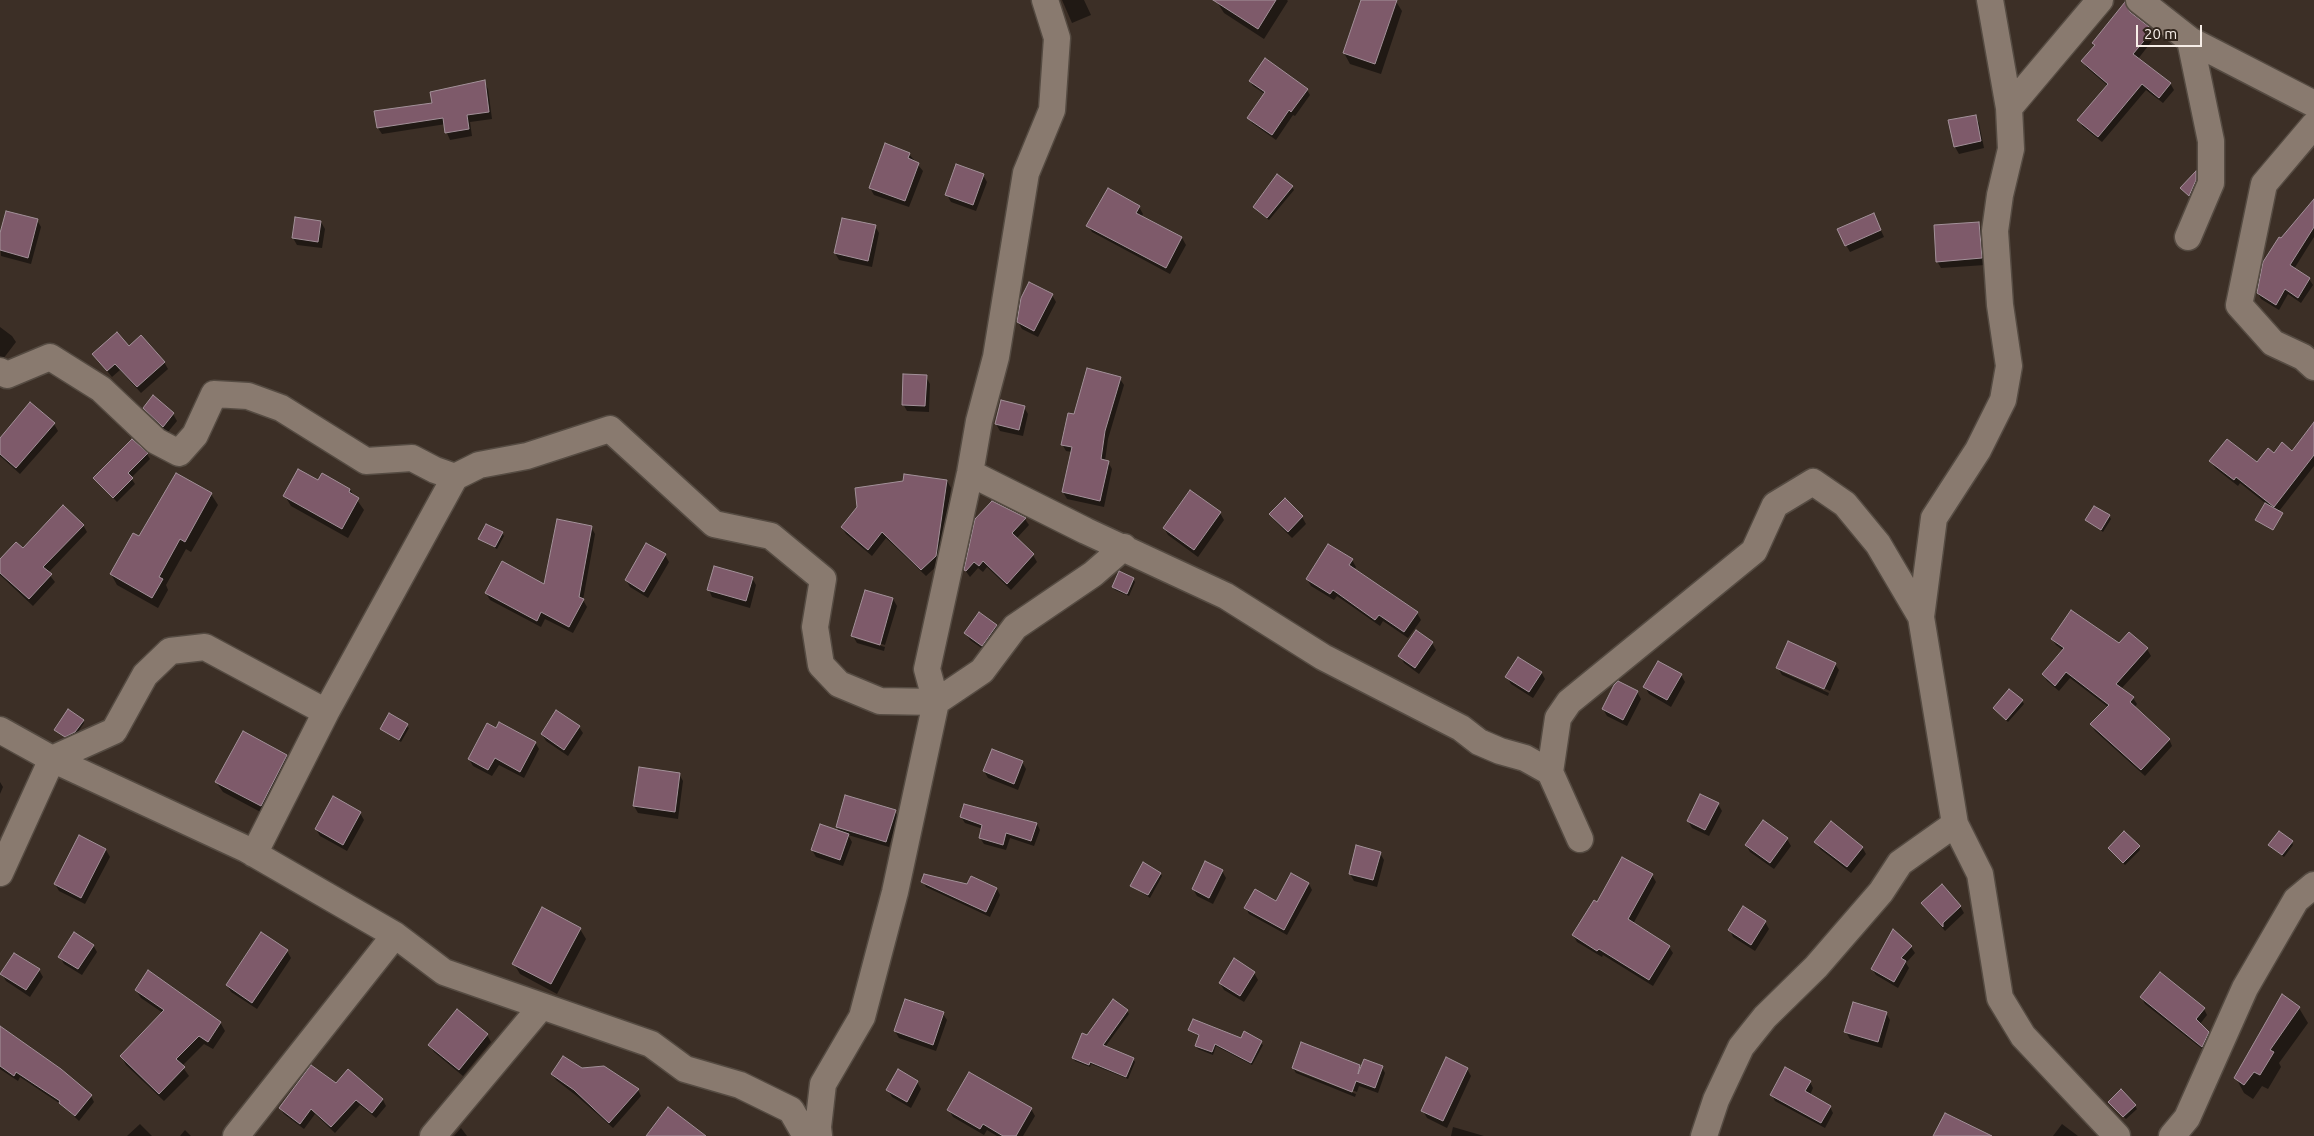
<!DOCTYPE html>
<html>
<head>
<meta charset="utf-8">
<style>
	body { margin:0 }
	#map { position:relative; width:2314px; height:1136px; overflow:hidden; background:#3c2f26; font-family:Ubuntu,sans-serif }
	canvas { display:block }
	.scale { position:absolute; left:2136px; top:25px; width:66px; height:22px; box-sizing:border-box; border:2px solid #f7eee8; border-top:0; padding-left:6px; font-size:15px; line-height:18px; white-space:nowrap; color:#f7eee8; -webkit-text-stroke:4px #31251c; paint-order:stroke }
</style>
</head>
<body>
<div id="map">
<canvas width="2314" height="1136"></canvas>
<div class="scale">20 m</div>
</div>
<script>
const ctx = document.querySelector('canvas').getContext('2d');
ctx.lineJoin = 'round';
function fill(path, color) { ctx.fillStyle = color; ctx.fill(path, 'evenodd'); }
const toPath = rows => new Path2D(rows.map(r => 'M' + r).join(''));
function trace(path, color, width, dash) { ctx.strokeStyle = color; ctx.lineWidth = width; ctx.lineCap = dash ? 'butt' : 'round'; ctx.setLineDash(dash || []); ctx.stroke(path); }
fill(toPath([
	[1062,0,1084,0,1091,15,1072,23],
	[1219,0,1287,0,1288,1,1264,39,1224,13,1217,2],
	[1362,0,1395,0,1402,11,1381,74,1350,64,1344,53],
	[2152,31,2155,37,2138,59,2170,83,2174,90,2163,103,2146,90,2102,142,2083,127,2079,120,2108,86,2086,67,2083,61,2095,46,2093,43],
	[1266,59,1307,90,1310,95,1295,116,1293,115,1276,140,1252,123,1249,118,1265,94,1253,86,1250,81],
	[484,82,488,89,492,119,470,122,472,136,450,140,447,133,446,124,382,134,378,128],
	[1975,116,1979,123,1984,148,1959,154,1955,147],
	[909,154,923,171,909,207,874,195,870,188],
	[2196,173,2197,184,2191,198,2181,188],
	[983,175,987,182,976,211,951,202,947,195],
	[1292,187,1294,190,1269,220,1256,210,1254,207],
	[2314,203,2314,237,2294,269,2309,279,2313,285,2301,303,2288,294,2279,310,2261,299,2258,293,2281,240],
	[1139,207,1143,214,1141,217,1182,238,1186,245,1170,274,1092,232,1088,226],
	[37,220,41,227,31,264,1,256,0,238],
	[321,222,325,229,322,248,297,245,293,238],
	[1877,222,1884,237,1850,252,1846,245],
	[1978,224,1982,231,1985,265,1941,268,1937,261],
	[875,226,879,233,872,267,839,260,835,253],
	[1052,295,1056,302,1038,337,1022,329,1018,322],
	[0,327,12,336,16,342,0,363],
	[129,347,164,362,168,369,141,393,120,370,112,377,94,355],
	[926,377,930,384,929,412,907,411,903,404],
	[1120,379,1124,385,1108,439,1105,461,1108,462,1112,469,1104,507,1067,499,1063,492,1072,452,1066,451,1062,444],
	[153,397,173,414,177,421,167,433,148,415,144,408],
	[1024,407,1028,414,1023,436,1000,431,996,424],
	[54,424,58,431,20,474,0,456,0,440],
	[2314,437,2314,466,2280,510,2274,510,2240,483,2238,486,2215,468,2211,461,2257,464,2274,455,2293,453],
	[147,454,150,459,131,478,135,484,117,502,95,479],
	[181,477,211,494,218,505,191,552,186,549,166,585,168,590,158,608,117,585,111,574,140,538],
	[947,481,951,488,940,563,926,576,886,538,872,556,846,534,842,528],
	[318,482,350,490,364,510,348,538,291,506,285,496],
	[1190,492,1220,513,1224,520,1198,557,1168,535,1164,528],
	[1285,500,1302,517,1306,524,1292,538,1275,521,1271,515],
	[2109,516,2111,519,2103,532,2087,520],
	[1025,519,1029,525,1016,539,1033,555,1037,562,1011,590,987,567,983,572,978,568,970,577,965,570,976,520],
	[83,525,87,532,48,573,55,582,33,606,0,575,0,561],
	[591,527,595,534,583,600,587,607,573,633,545,619,541,627,490,600,486,593,545,586],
	[502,533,504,536,497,549,480,539],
	[665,555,669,562,648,598,630,587,626,580],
	[1352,560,1356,567,1354,570,1417,613,1421,620,1408,638,1383,621,1380,626,1337,596,1334,600,1311,586,1307,579],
	[752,578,756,585,750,608,712,597,709,590],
	[1133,579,1135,582,1129,596,1115,590,1113,587],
	[893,599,897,606,885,645,856,636,856,639,885,647,884,651,857,643,853,636],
	[979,614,996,626,1000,633,987,652,970,640,966,633],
	[2052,639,2119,644,2147,649,2151,656,2121,689,2133,698,2137,704,2134,708,2169,739,2172,746,2145,776,2095,731,2091,724,2108,707,2070,678,2059,691,2047,681,2043,674,2064,651,2056,645],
	[1432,643,1436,650,1419,674,1404,663,1400,656],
	[1835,664,1839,670,1830,691,1782,669,1782,672,1829,693,1828,696,1782,675,1778,668],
	[1541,672,1545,679,1533,698,1511,684,1507,677],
	[1681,675,1685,682,1671,707,1649,694,1645,687],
	[1637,692,1641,699,1627,726,1607,716,1603,709],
	[2022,701,2024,704,2008,722,1994,708],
	[390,715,409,728,401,742,382,729],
	[83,720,84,723,76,735,67,739,56,730],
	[579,727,583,733,568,756,546,741,542,734],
	[535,742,539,749,524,778,499,765,492,776,473,766,469,759],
	[287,756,293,766,268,816,223,792,216,782],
	[1022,762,1026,769,1018,790,988,778,984,771],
	[679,774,683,781,678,819,638,813,634,806],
	[0,782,3,787,0,794],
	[1718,804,1722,811,1709,836,1692,828,1688,821],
	[895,811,898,817,889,847,848,835,852,842,843,866,816,857,812,850,840,833,837,827],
	[360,813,364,820,347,851,320,836,316,829],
	[961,817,1037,824,1040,830,1034,846,1010,838,1006,850,984,844,980,838,983,829,965,823],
	[1764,822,1787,839,1791,846,1774,869,1750,852,1746,845],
	[80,837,106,850,110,857,85,904,59,891,55,884],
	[1816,842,1862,847,1866,854,1851,873,1820,849],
	[2292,842,2293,845,2284,857,2269,845],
	[2139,847,2140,850,2125,865,2109,848],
	[1380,853,1384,860,1377,887,1354,881,1350,874],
	[1222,871,1226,878,1213,904,1197,896,1193,889],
	[1160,873,1162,876,1150,898,1132,886],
	[1652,875,1656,882,1633,924,1669,947,1673,953,1653,986,1603,955,1602,957,1577,942,1573,935,1597,904],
	[923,881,997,889,1000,895,990,917,926,887],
	[1309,884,1312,890,1287,935,1249,914,1246,908,1276,902],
	[1922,904,1960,906,1964,913,1945,931],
	[1765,922,1769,929,1755,951,1733,937,1730,930],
	[580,929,586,939,557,994,520,974,514,964],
	[1894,931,1911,947,1915,953,1906,963,1909,968,1898,988,1876,975,1872,969],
	[93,945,97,952,82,975,64,964,60,957],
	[287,951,291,958,257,1009,231,992,227,985],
	[39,970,43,977,30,997,6,981,2,974],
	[1254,973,1258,980,1244,1002,1224,990,1220,983],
	[136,990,220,1022,225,1031,213,1049,204,1044,182,1066,189,1076,164,1101,126,1065,121,1056,163,1013,141,998],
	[2282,996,2299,1008,2308,1023,2279,1063,2281,1067,2268,1089,2262,1086,2253,1099,2244,1093,2236,1078],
	[2141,997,2204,1009,2207,1015,2200,1024,2212,1039,2206,1052,2145,1004],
	[1127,1011,1129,1014,1105,1047,1133,1059,1135,1062,1128,1079,1091,1064,1090,1067,1075,1061,1073,1058,1088,1037],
	[1886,1013,1890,1020,1882,1048,1850,1039,1846,1032],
	[943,1014,947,1020,936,1051,899,1038,895,1031],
	[0,1025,5,1031,91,1096,94,1102,79,1121,62,1105,20,1077,18,1081,0,1069],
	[1190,1030,1242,1039,1245,1033,1263,1045,1252,1065,1216,1046,1213,1055,1198,1049,1196,1046,1200,1037],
	[487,1035,491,1042,463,1076,434,1052,430,1045],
	[1360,1066,1361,1069,1382,1067,1385,1073,1378,1093,1359,1086,1357,1092,1296,1068,1296,1071,1356,1094,1355,1097,1296,1073,1293,1068],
	[1467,1069,1471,1076,1447,1128,1427,1118,1423,1111],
	[582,1070,638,1090,641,1096,613,1128,578,1097,556,1080,552,1074],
	[348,1071,383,1100,386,1106,376,1118,360,1105,335,1133,315,1114,304,1129,284,1114,280,1108,336,1085],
	[899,1071,917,1082,921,1089,911,1108,892,1097,888,1090],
	[1810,1082,1813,1088,1810,1095,1830,1107,1833,1113,1825,1128,1775,1101,1772,1095],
	[2111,1105,2135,1106,2137,1109,2126,1119],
	[1031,1109,1035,1116,1023,1136,997,1136,987,1130,984,1135,953,1117,949,1110],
	[140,1124,152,1136,127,1136],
	[2062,1124,2078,1136,2053,1136],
	[1453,1127,1484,1136,1451,1136],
	[461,1128,467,1136,454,1136],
	[185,1130,191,1136,180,1136]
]), '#0007');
const building = toPath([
	[1213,0,1276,0,1258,29,1213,0],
	[1361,0,1397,0,1375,64,1343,53,1361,0],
	[2125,2,2130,12,2153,30,2133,54,2171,83,2159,98,2142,84,2098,137,2077,120,2108,84,2081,61,2095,45,2092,43,2125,2],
	[1265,58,1308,89,1291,112,1289,110,1272,135,1247,118,1265,92,1249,81,1265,58],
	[485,80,489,112,467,115,469,129,445,133,443,118,377,128,374,111,432,103,430,92,485,80],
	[1976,115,1981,141,1954,147,1948,120,1976,115],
	[885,143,910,153,908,158,919,163,905,201,869,188,885,143],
	[956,164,984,174,973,205,945,195,956,164],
	[2196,171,2196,180,2189,196,2180,188,2196,171],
	[1277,174,1293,186,1267,218,1253,207,1277,174],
	[1108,188,1140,206,1136,213,1182,237,1166,268,1086,226,1108,188],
	[2314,199,2314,227,2290,265,2310,278,2298,298,2285,289,2276,305,2257,293,2263,262,2279,237,2281,238,2314,199],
	[6,211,38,219,28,258,0,250,0,233,6,211],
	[1874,213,1881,230,1845,246,1837,229,1874,213],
	[295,217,321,221,318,242,292,238,295,217],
	[842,218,876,225,868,261,834,253,842,218],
	[1979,222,1982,258,1936,262,1934,225,1979,222],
	[1029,282,1053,294,1034,331,1017,322,1021,298,1029,282],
	[117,332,129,346,141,335,165,362,137,387,115,364,107,371,92,354,117,332],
	[1087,368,1121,377,1105,431,1101,459,1109,461,1100,501,1062,492,1072,447,1061,445,1068,413,1074,414,1087,368],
	[903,374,927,375,925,406,902,405,903,374],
	[153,395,174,413,163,427,143,408,153,395],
	[1001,400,1025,406,1019,430,995,424,1001,400],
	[30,402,55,423,16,468,0,454,0,438,30,402],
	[2314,422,2314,455,2274,507,2236,477,2234,480,2209,461,2227,439,2257,462,2268,448,2274,453,2282,442,2292,451,2314,422],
	[132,439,148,453,128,473,133,478,113,498,93,478,132,439],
	[298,469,318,480,322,473,350,489,349,492,359,498,342,529,283,496,298,469],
	[176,473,212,493,185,542,180,539,159,577,163,579,152,598,110,574,133,533,139,536,176,473],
	[904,474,947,480,936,556,921,570,882,532,868,550,841,527,857,507,855,488,903,481,904,474],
	[1190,490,1221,512,1194,550,1163,528,1190,490],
	[1285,498,1303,516,1288,532,1269,514,1285,498],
	[992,501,1026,518,1012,533,1034,554,1007,584,983,561,979,566,974,562,966,571,964,570,975,519,992,501],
	[2265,503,2283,513,2273,530,2255,520,2265,503],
	[63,505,84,525,43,567,52,574,29,599,0,573,0,559,16,542,23,548,63,505],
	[2094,506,2110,515,2101,530,2085,520,2094,506],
	[557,519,592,526,579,597,584,599,569,627,541,612,537,621,485,593,502,561,544,584,557,519],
	[486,524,503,532,495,547,478,539,486,524],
	[646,543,666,554,644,592,625,580,646,543],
	[1328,544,1353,559,1349,565,1418,612,1404,632,1379,615,1375,620,1333,590,1330,594,1306,579,1328,544],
	[714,566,753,577,746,601,707,590,714,566],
	[1119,571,1134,578,1127,594,1112,587,1119,571],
	[865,590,893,598,880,645,851,636,865,590],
	[2071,610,2119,643,2129,632,2148,648,2116,684,2134,697,2130,702,2170,739,2141,770,2090,724,2109,705,2066,672,2055,686,2042,674,2064,648,2051,639,2071,610],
	[979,612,997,625,982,646,964,633,979,612],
	[1416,630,1433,642,1415,668,1398,656,1416,630],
	[1788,641,1836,663,1824,689,1776,668,1788,641],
	[1518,657,1542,672,1529,692,1505,677,1518,657],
	[1658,661,1682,674,1667,700,1643,687,1658,661],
	[1618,681,1638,691,1623,720,1602,709,1614,685,1618,681],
	[2009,689,2023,700,2006,720,1993,708,2009,689],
	[68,709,84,720,75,732,65,737,54,730,68,709],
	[556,710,580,726,564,750,541,734,556,710],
	[389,713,408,724,399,740,380,729,389,713],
	[499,722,536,742,520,772,495,758,488,770,468,759,487,723,496,728,499,722],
	[243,731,287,755,261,806,215,782,243,731],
	[992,749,1023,761,1014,784,983,771,992,749],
	[639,767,680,773,675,812,633,806,639,767],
	[1700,794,1719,803,1705,830,1687,821,1700,794],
	[845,795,896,810,886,842,836,827,845,795],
	[333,796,361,812,343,845,315,829,333,796],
	[964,804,1037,823,1031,841,1006,833,1003,845,979,838,982,825,960,817,964,804],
	[1763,820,1788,838,1770,863,1745,845,1763,820],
	[1831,821,1863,847,1847,867,1814,842,1831,821],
	[820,824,849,834,840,860,811,850,820,824],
	[2124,831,2140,846,2123,863,2108,848,2124,831],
	[2279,831,2293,841,2282,855,2268,845,2279,831],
	[79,835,106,849,81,898,54,884,79,835],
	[1356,845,1381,852,1373,880,1349,874,1356,845],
	[1622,857,1653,874,1628,919,1670,946,1649,980,1599,949,1597,951,1572,935,1594,900,1597,902,1622,857],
	[1205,861,1223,870,1209,898,1192,889,1205,861],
	[1143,862,1161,873,1148,895,1130,886,1143,862],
	[1291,873,1309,883,1284,930,1244,908,1255,889,1276,901,1291,873],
	[924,874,967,884,971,876,997,888,986,912,921,882,924,874],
	[1942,884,1961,906,1943,923,1943,927,1921,903,1942,884],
	[1743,906,1766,921,1751,945,1728,930,1743,906],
	[542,907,581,928,551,984,512,964,542,907],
	[1893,929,1912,946,1901,958,1906,961,1894,982,1871,969,1893,929],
	[74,932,94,945,78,969,58,957,74,932],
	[261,932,288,950,252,1003,226,985,261,932],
	[14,953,40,969,26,990,0,974,14,953],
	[1234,958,1255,972,1240,996,1219,983,1234,958],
	[148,970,221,1022,208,1042,199,1036,176,1059,185,1067,159,1094,120,1056,164,1010,135,990,148,970],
	[2160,972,2205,1008,2196,1019,2209,1032,2202,1047,2140,997,2160,972],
	[2282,994,2300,1007,2270,1050,2274,1052,2260,1075,2254,1072,2244,1085,2234,1078,2282,994],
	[905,999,944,1012,933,1045,894,1031,905,999],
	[1113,999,1128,1010,1103,1045,1134,1058,1126,1077,1090,1062,1089,1065,1072,1058,1082,1033,1087,1035,1113,999],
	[1853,1002,1887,1012,1878,1042,1844,1032,1853,1002],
	[457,1009,488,1034,459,1070,428,1045,457,1009],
	[1193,1019,1241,1038,1244,1031,1262,1041,1251,1063,1215,1044,1212,1052,1195,1046,1199,1035,1188,1030,1193,1019],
	[0,1026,61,1069,92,1095,75,1116,59,1103,60,1101,16,1072,14,1076,0,1066,0,1026],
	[1301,1042,1360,1065,1358,1074,1364,1059,1383,1066,1375,1088,1356,1081,1352,1092,1292,1068,1301,1042],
	[563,1056,582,1068,604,1066,639,1089,609,1123,574,1090,551,1074,563,1056],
	[1446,1057,1468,1068,1443,1121,1421,1111,1446,1057],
	[311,1065,336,1083,348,1069,383,1099,372,1113,356,1100,331,1127,311,1109,300,1124,279,1108,311,1065],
	[1785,1067,1811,1081,1805,1091,1831,1106,1821,1123,1770,1095,1785,1067],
	[898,1069,918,1081,907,1102,886,1090,898,1069],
	[969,1072,1032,1108,1016,1136,1003,1136,983,1124,980,1129,947,1110,969,1072],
	[2121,1089,2136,1105,2123,1117,2108,1102,2121,1089],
	[668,1107,706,1136,646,1136,668,1107],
	[1945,1113,1992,1136,1933,1136,1945,1113]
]);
fill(building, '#7e5a6a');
trace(building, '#a39199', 1);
const street = toPath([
	[1990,0,2009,108],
	[2139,0,2190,40,2211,141,2211,183,2188,237],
	[2190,40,2314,104],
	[2314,125,2264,184,2239,305,2273,343,2303,357,2314,367],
	[0,371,7,375,50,357,101,389,156,441,179,453,195,435,214,394,248,396,281,408,366,461,412,458,435,470,455,477,479,465,527,456,610,429,714,524,771,536,823,579,815,627,821,665,839,684,880,701,936,702,982,671,1015,627,1093,574,1124,547],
	[970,473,1086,531,1226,596,1323,657,1461,728,1479,742,1500,751,1525,758,1550,772],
	[0,730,52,759,246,849,395,935,444,972,651,1044,685,1069,740,1085,791,1110,806,1136],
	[1955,824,1980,874,2000,998,2023,1036,2117,1136],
	[1580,839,1550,772,1558,718,1569,702,1754,551,1775,505,1813,482,1845,504,1878,544,1921,617],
	[254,854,326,712,455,477],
	[0,873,52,759,114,731,145,675,170,651,205,647,326,712],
	[236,1136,395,935],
	[433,1136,541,1007],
	[819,1136,818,1127,823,1084,862,1017,895,892,936,702,927,669,970,473,979,421,996,357,1026,173,1052,110,1057,38,1045,0],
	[1704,1136,1716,1100,1741,1047,1765,1017,1816,967,1881,892,1900,863,1955,824,1921,617,1934,518,1978,450,2003,400,2009,366,2000,305,1995,231,2000,195,2011,149,2009,108,2100,0],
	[2172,1136,2187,1118,2245,988,2296,900,2314,885]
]);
trace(street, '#554b42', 29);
trace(street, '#897a6f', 26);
</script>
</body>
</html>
